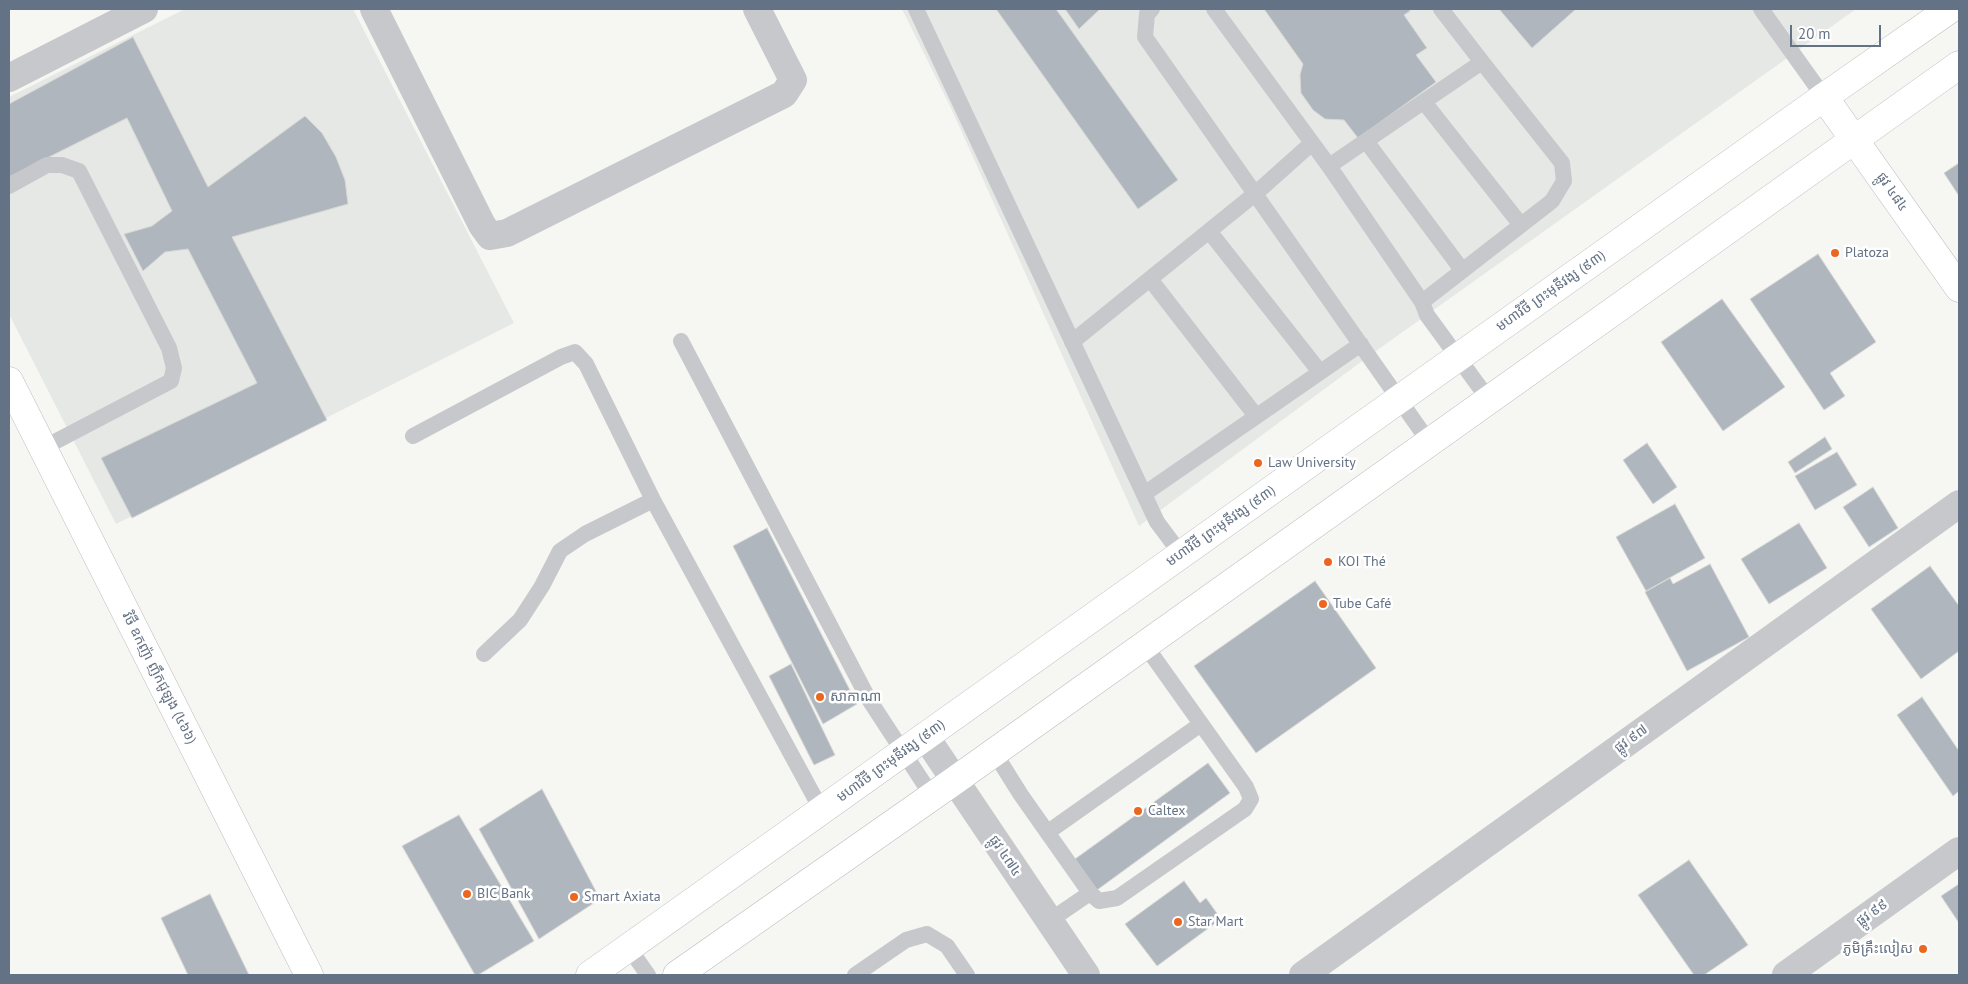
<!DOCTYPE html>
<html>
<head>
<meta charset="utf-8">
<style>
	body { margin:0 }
	#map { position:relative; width:1968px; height:984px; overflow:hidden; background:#f6f6f2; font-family:"PT Sans",sans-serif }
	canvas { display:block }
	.frame { position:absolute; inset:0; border:10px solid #647285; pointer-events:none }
	.scale { position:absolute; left:1790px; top:25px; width:91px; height:22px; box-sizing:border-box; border:2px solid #647285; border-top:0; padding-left:6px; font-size:15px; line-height:18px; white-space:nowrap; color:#647285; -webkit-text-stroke:4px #fff; paint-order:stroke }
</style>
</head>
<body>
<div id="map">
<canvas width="1968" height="984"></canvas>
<div class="frame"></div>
<div class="scale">20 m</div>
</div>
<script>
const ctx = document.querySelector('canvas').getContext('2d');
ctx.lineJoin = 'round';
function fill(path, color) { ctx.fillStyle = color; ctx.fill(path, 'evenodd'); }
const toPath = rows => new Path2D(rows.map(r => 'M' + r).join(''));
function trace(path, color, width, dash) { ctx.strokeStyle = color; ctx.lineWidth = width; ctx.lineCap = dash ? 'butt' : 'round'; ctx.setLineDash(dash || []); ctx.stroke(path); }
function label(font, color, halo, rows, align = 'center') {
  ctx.font = font + ' "PT Sans","Noto Sans Khmer",sans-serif'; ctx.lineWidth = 5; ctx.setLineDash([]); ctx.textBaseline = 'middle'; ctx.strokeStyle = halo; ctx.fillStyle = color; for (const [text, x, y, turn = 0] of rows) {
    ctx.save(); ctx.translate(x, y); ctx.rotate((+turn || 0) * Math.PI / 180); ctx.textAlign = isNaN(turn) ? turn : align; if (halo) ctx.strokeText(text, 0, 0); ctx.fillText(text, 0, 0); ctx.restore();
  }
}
fill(toPath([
	[185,9,353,9,514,323,116,524,9,314,9,97],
	[902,9,1856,9,1369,356,1139,526,951,108]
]), '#e6e8e6');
const building = toPath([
	[996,9,1056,9,1178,180,1138,209,996,9],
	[1065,9,1100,9,1079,29,1065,9],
	[1264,9,1409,9,1410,11,1404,15,1427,48,1416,55,1436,82,1358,138,1344,120,1325,119,1313,110,1301,93,1300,75,1303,64,1264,9],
	[1499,9,1576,9,1532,48,1499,9],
	[133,37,208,187,305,116,322,133,336,157,345,180,348,204,232,237,327,420,132,518,101,458,257,383,188,249,165,252,143,271,124,234,152,226,172,211,127,118,9,177,9,104,133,37],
	[1959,163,1959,196,1944,173,1959,163],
	[1818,254,1876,342,1830,373,1845,396,1824,410,1750,299,1818,254],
	[1722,299,1785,387,1723,431,1661,342,1722,299],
	[1825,437,1832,449,1795,473,1788,462,1825,437],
	[1647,443,1677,487,1653,504,1623,460,1647,443],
	[1837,452,1857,485,1815,510,1795,476,1837,452],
	[1873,487,1898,528,1869,547,1843,507,1873,487],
	[1675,504,1705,558,1646,591,1616,537,1675,504],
	[1799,523,1827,568,1769,604,1741,559,1799,523],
	[767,528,857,704,823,724,733,546,767,528],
	[1710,564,1749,637,1687,671,1645,592,1670,578,1673,584,1710,564],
	[1930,566,1959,606,1959,651,1921,679,1871,609,1930,566],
	[1315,581,1376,668,1256,753,1194,666,1315,581],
	[791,664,835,755,814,765,769,676,791,664],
	[1922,697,1959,751,1959,791,1953,796,1897,715,1922,697],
	[1208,763,1230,793,1097,890,1075,859,1208,763],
	[542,789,600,899,539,939,479,829,542,789],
	[459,815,534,941,478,975,475,975,402,846,459,815],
	[1689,860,1748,945,1704,975,1694,975,1638,895,1689,860],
	[1184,881,1200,903,1206,898,1221,919,1157,966,1125,924,1184,881],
	[1959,884,1959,923,1941,896,1959,884],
	[210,894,249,975,188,975,161,918,210,894]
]);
fill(building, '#b0b6bd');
trace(building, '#d7d8d5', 1);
const secondary = toPath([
	[1824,97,1959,288],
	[9,381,309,975]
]);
const highway = toPath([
	[590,975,1824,97,1950,9],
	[677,975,954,781,1959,65]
]);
trace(secondary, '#babdc2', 29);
trace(highway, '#b8babe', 29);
trace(toPath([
	[916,9,1157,522,1181,554],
	[1152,9,1147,14,1145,37,1429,442],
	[1214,9,1329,166,1422,302,1427,315,1489,400],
	[1761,9,1824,97],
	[1424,102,1521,225],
	[1366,141,1462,270],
	[1329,166,1482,62,1441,9],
	[9,186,47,165,62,165,79,171,169,348,174,368,171,381,43,448],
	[1209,231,1320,372],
	[1150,279,1256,416],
	[1422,302,1552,201,1564,181,1562,163,1482,62],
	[681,341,868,698,932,796],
	[1072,342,1256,193,1312,143],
	[413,436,561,357,575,352,586,364,653,500,822,811],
	[1144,494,1361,344],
	[484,654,520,620,542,586,560,551,585,534,653,500],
	[994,752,1021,795,1090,893,1099,901,1117,898,1245,809,1251,799,1246,787,1145,645],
	[1048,832,1201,724],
	[1049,921,1090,893],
	[629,948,648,975],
	[855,975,906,940,927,934,947,946,967,975]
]), '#c6c8cc', 16);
trace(toPath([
	[374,9,482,225,490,236,507,233,784,94,793,80,757,9],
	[9,78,144,9],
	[925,736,1086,975],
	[1303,975,1959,504],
	[1786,975,1959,851]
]), '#c6c8cc', 28);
trace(secondary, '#fff', 28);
trace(highway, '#fff', 28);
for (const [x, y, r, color] of [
	[1835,253,5,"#eb661e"],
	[1258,463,5,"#eb661e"],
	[1328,562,5,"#eb661e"],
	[1323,604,5,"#eb661e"],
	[820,697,5,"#eb661e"],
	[1138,811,5,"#eb661e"],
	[467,894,5,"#eb661e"],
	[574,897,5,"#eb661e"],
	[1178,922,5,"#eb661e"],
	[1923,949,5,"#eb661e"]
]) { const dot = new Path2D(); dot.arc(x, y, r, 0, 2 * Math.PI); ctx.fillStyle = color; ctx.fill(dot); trace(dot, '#fff', 2); }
label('14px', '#647285', '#fff', [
	["ផ្លូវ ៤៨៤",1892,192,55],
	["មហាវិថី ព្រះមុនីវង្ស (៩៣)",1551,291,-35],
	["មហាវិថី ព្រះមុនីវង្ស (៩៣)",1221,526,-35],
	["វិថី ឧកញ៉ា ញឹកជូឡុង (៤៦៦)",159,678,63],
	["ផ្លូវ ៩៧",1631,739,-36],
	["មហាវិថី ព្រះមុនីវង្ស (៩៣)",891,761,-36],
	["ផ្លូវ ៤៧៤",1005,856,56],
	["ផ្លូវ ៩៩",1872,913,-36]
]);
label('14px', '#647285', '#fff', [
	["Platoza",1845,253],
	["Law University",1268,463],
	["KOI Thé",1338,562],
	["Tube Café",1333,604],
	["សាកាណា",830,697],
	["Caltex",1148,811],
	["BIC Bank",477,894],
	["Smart Axiata",584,897],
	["Star Mart",1188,922],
	["ភូមិគ្រឹះលៀស",1913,949,"right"]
], 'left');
</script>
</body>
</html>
